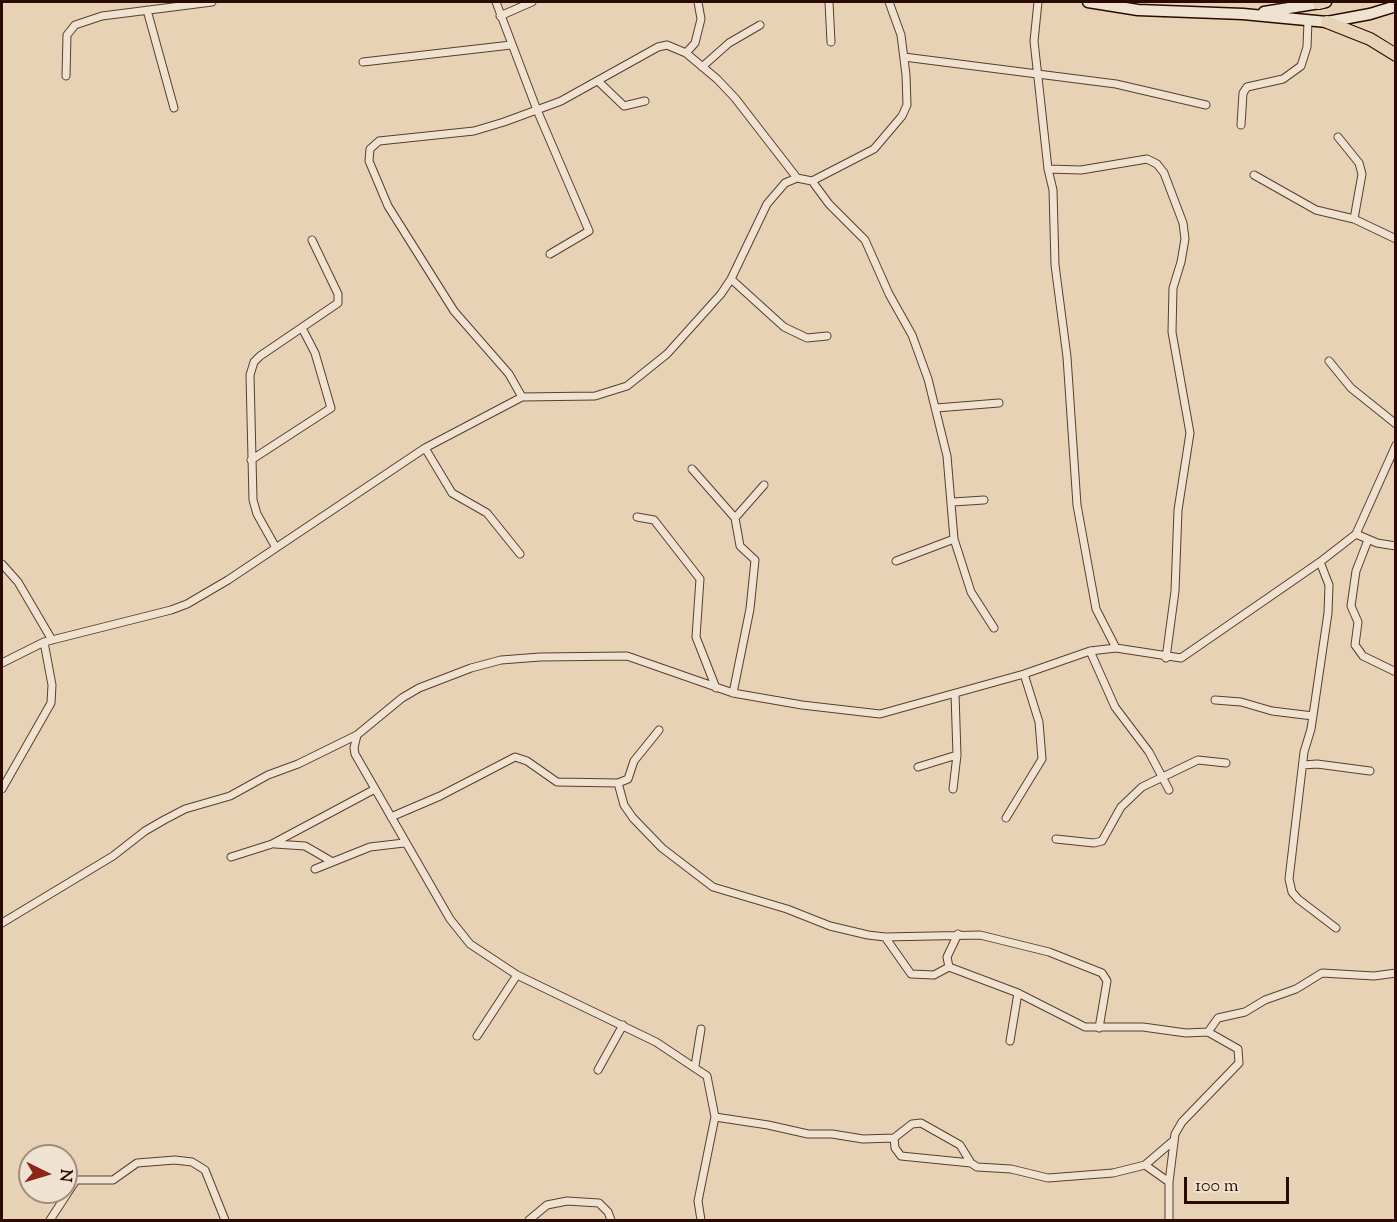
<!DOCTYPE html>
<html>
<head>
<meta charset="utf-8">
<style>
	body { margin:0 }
	#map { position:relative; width:1397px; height:1222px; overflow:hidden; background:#e7d2b6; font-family:"Sorts Mill Goudy",serif }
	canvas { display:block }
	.frame { position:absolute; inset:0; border:3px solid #2b0b01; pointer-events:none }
	.north { position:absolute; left:18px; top:1144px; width:60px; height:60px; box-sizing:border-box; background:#efe2d0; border:2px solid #a18c7d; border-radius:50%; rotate:95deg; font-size:16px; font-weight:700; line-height:24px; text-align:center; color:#2b0b01 }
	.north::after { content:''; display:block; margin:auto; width:21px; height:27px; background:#8f2418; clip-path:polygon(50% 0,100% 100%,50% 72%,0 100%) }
	.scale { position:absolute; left:1184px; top:1177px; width:105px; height:27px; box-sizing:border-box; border:3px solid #2b0b01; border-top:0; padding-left:8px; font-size:18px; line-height:21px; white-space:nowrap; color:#2b0b01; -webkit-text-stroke:4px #efe2d0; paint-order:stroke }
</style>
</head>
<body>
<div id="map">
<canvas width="1397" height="1222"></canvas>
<div class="frame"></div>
<div class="north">N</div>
<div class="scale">100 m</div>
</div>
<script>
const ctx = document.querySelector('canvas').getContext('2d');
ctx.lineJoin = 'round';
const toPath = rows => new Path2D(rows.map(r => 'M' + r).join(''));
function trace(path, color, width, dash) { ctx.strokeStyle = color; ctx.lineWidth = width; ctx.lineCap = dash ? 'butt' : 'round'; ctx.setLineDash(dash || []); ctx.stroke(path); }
const street = toPath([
	[496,2,537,110,589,231,550,254],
	[829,2,831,42],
	[1038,2,1034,41,1048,169,1053,190,1055,265,1067,357,1077,505,1096,609,1116,648,1181,658,1320,562,1356,534,1396,445],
	[147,10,174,108],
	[500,16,532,2],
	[686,53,695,43,701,19,698,2],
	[904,57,1116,84,1206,105],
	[363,62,511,45],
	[702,67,729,43,760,25],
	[66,76,67,35,75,25,102,16,212,2],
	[599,82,624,106,645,101],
	[1241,125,1243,93,1247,87,1283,79,1301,66,1307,47,1308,21],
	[1338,137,1359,163,1362,174,1354,219,1396,239],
	[1048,169,1081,170,1147,159,1157,164,1164,173,1183,223,1185,239,1181,262,1173,288,1172,332,1190,433,1178,510,1175,591,1166,658],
	[1254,175,1316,210,1354,219],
	[812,181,829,204,865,240,889,294,912,335,928,379,947,456,954,539,971,592,994,628],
	[731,279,784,327,807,338,827,336],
	[1329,361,1351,388,1396,424],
	[522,397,509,374,454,311,388,206,369,161,370,149,379,141,474,131,504,122,561,101,658,47,667,45,686,53,717,79,735,98,797,178],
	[936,408,999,403],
	[425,448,452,493,487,513,520,554],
	[251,460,331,408,315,353,302,328],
	[692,469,735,518,740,546,755,560,750,609,733,693],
	[953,502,984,500],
	[637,517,654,520,700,579,696,637,716,688],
	[735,518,764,485],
	[1356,534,1377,543,1396,546],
	[1368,540,1356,571,1351,606,1358,622,1355,645,1363,656,1396,672],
	[275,546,257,514,253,500,250,375,254,362,260,356,338,303,338,294,312,240],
	[896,561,954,539],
	[1320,562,1329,585,1328,613,1311,729,1304,752,1289,879,1292,892,1298,899,1336,928],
	[2,564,18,582,52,640],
	[1090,651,1115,707,1149,752,1169,790],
	[2,663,44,642,171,610,187,604,228,580,425,448,522,397,595,396,627,386,667,354,721,294,731,279,767,204,785,183,797,178,812,181,874,149,902,116,907,105,906,75,901,35,889,2],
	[1215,700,1241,702,1272,711,1313,716],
	[1303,765,1317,764,1370,771],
	[918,767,957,755],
	[618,783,624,805,633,818,662,848,713,887,787,909,830,926,868,935,885,937,980,935,1049,952,1102,973,1107,981,1099,1028],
	[2,789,51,703,52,685,44,642],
	[953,789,957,755,955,694],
	[391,817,440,796,515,757,527,761,557,782,618,783,628,779,634,761,659,730],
	[1006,818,1042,759,1039,722,1024,674],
	[1056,839,1094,843,1102,841,1121,807,1142,787,1198,760,1226,763],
	[275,844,305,846,331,861],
	[231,857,272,844,375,789],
	[315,869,370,847,404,843],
	[2,923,113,856,145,831,164,820,185,809,230,796,268,775,298,764,357,735],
	[958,934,947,957,949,967,1018,993,1085,1027,1143,1027,1186,1033,1208,1032,1238,1049,1239,1063,1182,1122,1175,1134,1169,1182,1169,1220],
	[885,937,911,974,934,975,949,967],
	[1208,1032,1218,1018,1245,1012,1265,1000,1296,989,1322,973,1374,976,1396,973],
	[477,1036,517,975],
	[1010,1041,1018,993],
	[695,1066,701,1029],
	[598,1070,623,1025],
	[715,1117,768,1125,808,1134,832,1134,863,1139,894,1138,912,1124,921,1123,960,1145,971,1163],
	[894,1138,895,1148,901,1156,971,1163,977,1167,1011,1169,1048,1178,1113,1173,1145,1165,1173,1141],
	[1145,1165,1169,1182],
	[50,1220,76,1180,113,1180,137,1163,175,1160,192,1162,205,1170,225,1220],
	[529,1220,547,1205,567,1201,599,1203,608,1212,611,1220],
	[701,1220,698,1201,715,1117,707,1076,656,1042,517,975,470,944,450,919,355,754,354,748,357,735,402,698,419,688,471,668,501,660,540,657,627,656,733,693,802,705,880,714,1024,674,1090,651,1116,648]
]);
const secondary = toPath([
	[1088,2,1138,10,1243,14,1327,22,1370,14,1396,6],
	[1264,12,1326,2]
]);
const highway = toPath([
	[1319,3,1323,2],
	[1327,22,1370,39,1396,55]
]);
trace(street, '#5a3d2e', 9);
trace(secondary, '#2b0b01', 13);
trace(highway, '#2b0b01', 14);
trace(street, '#efe2d0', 7);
trace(secondary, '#efe2d0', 10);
trace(highway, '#e7d2b6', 12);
</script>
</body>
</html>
